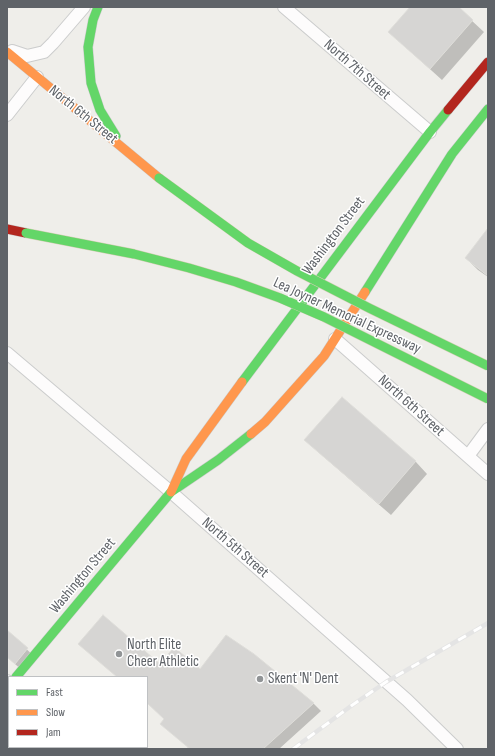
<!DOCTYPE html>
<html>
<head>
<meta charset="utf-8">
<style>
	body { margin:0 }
	#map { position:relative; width:495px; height:756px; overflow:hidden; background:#efeeea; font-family:"Sofia Sans Condensed",sans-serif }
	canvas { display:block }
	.frame { position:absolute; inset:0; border:8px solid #5f6368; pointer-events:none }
	.legend { position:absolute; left:8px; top:676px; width:140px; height:72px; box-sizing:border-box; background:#fff; border:1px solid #bfc1c3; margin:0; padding:5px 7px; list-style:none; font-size:12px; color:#5f6368 }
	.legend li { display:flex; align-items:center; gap:8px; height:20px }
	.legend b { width:20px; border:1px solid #bfc1c3 }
</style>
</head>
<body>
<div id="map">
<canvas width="495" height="756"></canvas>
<div class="frame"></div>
<ul class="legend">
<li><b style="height:5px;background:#63d668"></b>Fast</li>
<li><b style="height:5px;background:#ff974d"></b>Slow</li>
<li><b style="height:5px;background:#b3261e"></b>Jam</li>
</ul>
</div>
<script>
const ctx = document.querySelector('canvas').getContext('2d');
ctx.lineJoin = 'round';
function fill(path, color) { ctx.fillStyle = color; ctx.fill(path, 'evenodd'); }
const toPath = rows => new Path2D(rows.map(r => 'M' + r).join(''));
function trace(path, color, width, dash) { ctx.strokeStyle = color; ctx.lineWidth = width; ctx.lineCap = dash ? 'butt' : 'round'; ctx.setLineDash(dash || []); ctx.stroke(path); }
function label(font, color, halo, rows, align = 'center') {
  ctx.font = font + ' "Sofia Sans Condensed",sans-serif'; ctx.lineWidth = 3; ctx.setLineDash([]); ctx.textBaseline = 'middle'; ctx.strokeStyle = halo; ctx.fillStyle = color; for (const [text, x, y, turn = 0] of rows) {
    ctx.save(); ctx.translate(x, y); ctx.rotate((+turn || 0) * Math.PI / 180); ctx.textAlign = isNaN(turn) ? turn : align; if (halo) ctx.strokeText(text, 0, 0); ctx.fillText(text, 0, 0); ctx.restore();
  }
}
fill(toPath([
	[411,7,457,7,484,32,442,80,401,43],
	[488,230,488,277,478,270,466,258],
	[342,398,416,462,427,474,391,515,317,451],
	[7,631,36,658,24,672,7,657],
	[160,665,200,671,313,703,321,711,279,749,187,749,188,747,165,719,147,702,147,677,117,677]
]), '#0003');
const building = toPath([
	[410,7,459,7,473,20,430,69,388,32,410,7],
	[488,228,488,276,465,258,488,228],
	[342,397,416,461,379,504,304,440,342,397],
	[103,615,160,664,174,647,200,669,226,635,254,654,314,703,263,749,190,749,160,724,164,719,147,703,147,677,117,677,78,644,103,615],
	[7,630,28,648,15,664,7,657,7,630]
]);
fill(building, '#d6d5d3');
trace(building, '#deddd9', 1);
const lane = toPath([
	[35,747,37,749],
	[15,749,17,747]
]);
const street = toPath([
	[284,7,430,132],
	[12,51,27,56,44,52,53,43,84,7],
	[7,115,37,77],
	[335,339,488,474],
	[7,353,171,492,407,700,457,749],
	[468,456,488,429],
	[7,681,9,683],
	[81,747,84,749]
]);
const fast = toPath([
	[98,7,93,20,88,47,91,83,100,110,116,136],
	[365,292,452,154,488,109],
	[242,382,430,132,448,110],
	[16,677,171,492,218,460,251,434]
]);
const slow = toPath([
	[7,52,159,178],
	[251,434,265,422,324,356,365,292],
	[171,492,186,459,242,382]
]);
const jam = toPath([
	[448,110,488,62],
	[7,229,26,233]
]);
trace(lane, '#cbcccc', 8);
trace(street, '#cbcccc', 14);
trace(fast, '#cacacb', 10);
trace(slow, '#cacacb', 10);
trace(jam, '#cacacb', 10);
trace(lane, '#fdfcfc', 6);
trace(street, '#fdfcfc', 12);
trace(fast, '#63d668', 9);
trace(slow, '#ff974d', 9);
trace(jam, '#b3261e', 9);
const rail = toPath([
	[293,749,351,706,386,682,488,623]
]);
trace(rail, '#e4e4e4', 4.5);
trace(rail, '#fff', 3, [9]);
const fastBridge = toPath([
	[159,178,248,243,297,271,369,308,488,366],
	[26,233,134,254,189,268,236,282,280,298,324,317,488,399]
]);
trace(fastBridge, '#d7ceb8', 10, []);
trace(fastBridge, '#63d668', 9);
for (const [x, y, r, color] of [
	[119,654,4,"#919496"],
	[260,679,4,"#919496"]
]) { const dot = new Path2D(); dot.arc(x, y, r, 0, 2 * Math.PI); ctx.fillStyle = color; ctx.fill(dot); trace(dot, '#fff', 1.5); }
label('15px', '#5f6368', '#fff', [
	["North 7th Street",357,70,41],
	["North 6th Street",83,115,39],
	["Washington Street",334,236,-53],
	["Lea Joyner Memorial Expressway",347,316,25],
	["North 6th Street",411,406,42],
	["North 5th Street",235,548,41],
	["Washington Street",83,576,-50]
]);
label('15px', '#5f6368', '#fff', [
	["North Elite",127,645],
	["Cheer Athletic",127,662],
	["Skent 'N' Dent",268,679]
], 'left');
</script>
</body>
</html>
